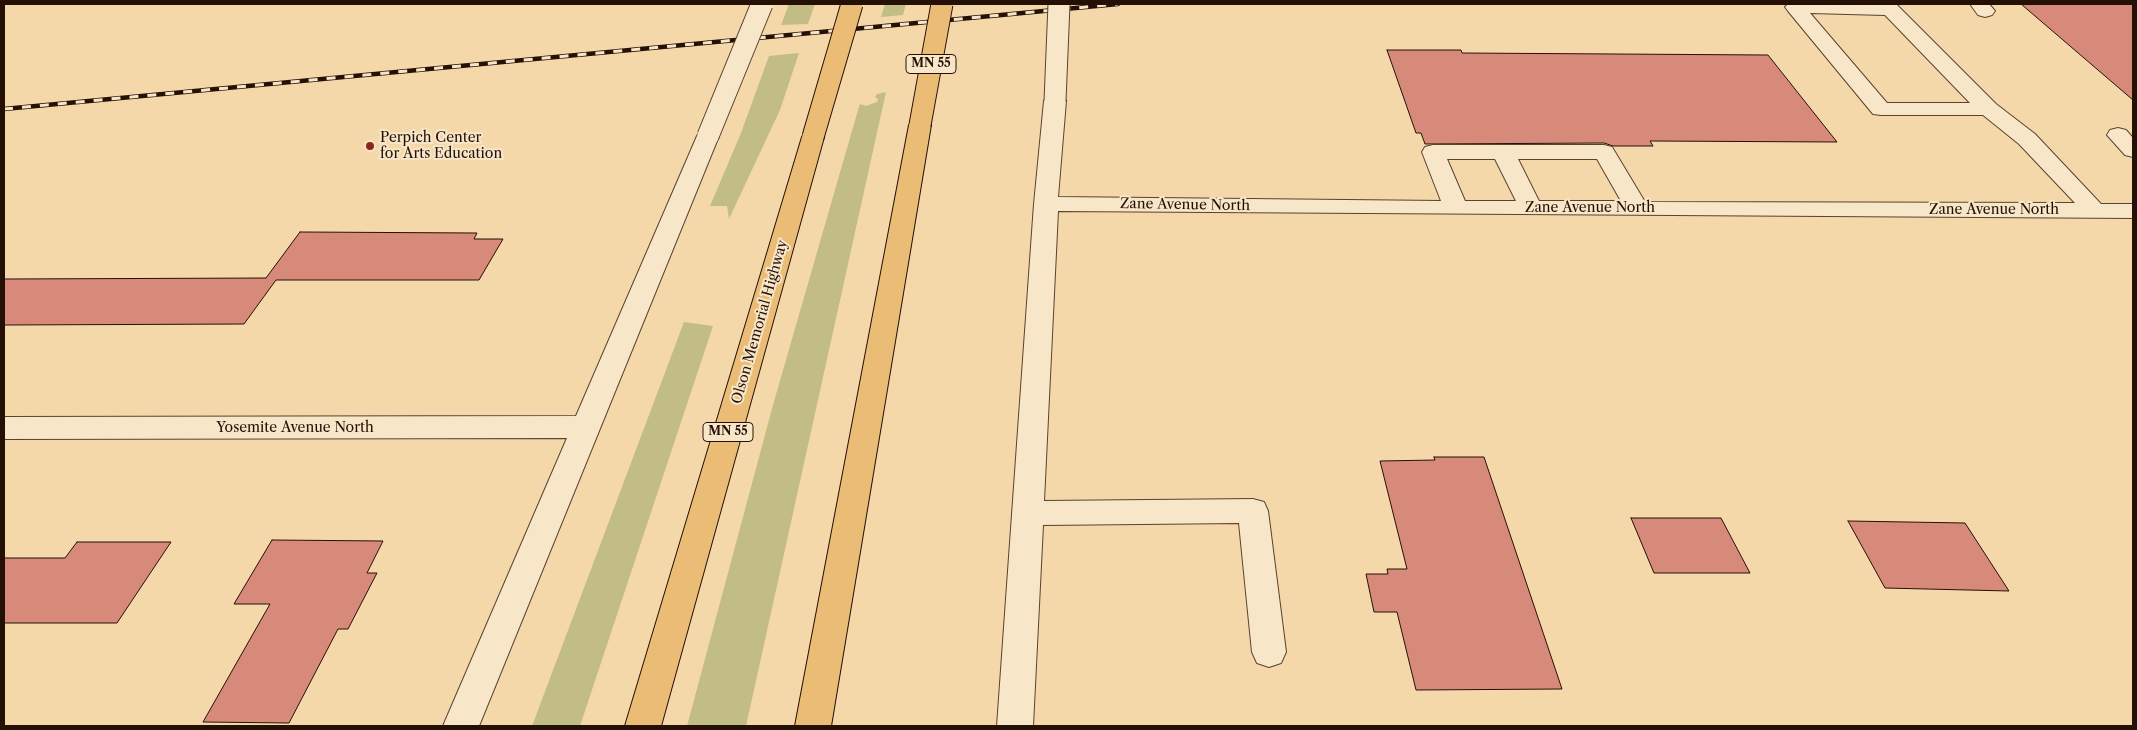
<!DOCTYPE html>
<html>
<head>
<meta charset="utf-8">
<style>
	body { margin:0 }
	#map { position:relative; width:2137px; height:730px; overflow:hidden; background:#f4d8aa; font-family:"Libre Caslon Text",serif }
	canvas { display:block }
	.frame { position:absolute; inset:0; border:5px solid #251006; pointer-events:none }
</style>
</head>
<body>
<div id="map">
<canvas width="2137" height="730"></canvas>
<div class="frame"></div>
</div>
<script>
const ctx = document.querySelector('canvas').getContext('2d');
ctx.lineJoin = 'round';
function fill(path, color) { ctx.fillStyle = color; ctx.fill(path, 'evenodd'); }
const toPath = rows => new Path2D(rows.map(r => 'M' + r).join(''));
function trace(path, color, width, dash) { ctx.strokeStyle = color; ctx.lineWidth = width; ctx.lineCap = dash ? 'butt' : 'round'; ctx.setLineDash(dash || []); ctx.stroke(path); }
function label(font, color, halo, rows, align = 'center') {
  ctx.font = font + ' "Libre Caslon Text",serif'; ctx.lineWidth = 4; ctx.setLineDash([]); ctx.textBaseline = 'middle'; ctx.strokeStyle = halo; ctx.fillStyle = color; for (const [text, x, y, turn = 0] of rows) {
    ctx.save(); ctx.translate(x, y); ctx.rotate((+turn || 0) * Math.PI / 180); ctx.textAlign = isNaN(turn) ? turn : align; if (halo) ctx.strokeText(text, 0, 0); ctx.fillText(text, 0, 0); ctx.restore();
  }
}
fill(toPath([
	[789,4,815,4,808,24,781,25],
	[885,4,906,4,903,15,881,17],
	[799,53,780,110,729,219,727,206,710,206,741,133,769,56],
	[886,92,746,726,687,726,773,405,858,110,860,104,866,106,877,102,878,99,875,97,877,94],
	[684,322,713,326,580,726,532,726]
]), '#c1bd85');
const building = toPath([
	[2021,4,2133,4,2133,100,2021,4],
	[1387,50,1461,50,1462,53,1768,55,1837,142,1650,141,1653,146,1613,146,1604,143,1425,144,1421,133,1416,133,1387,50],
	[300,232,477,233,474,239,503,239,479,280,276,280,244,324,4,325,4,279,266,278,300,232],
	[1434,457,1484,457,1562,689,1416,690,1397,612,1374,612,1366,574,1388,574,1387,569,1407,569,1380,461,1435,460,1434,457],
	[1631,518,1721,518,1750,573,1654,573,1631,518],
	[1848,521,1965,523,2009,591,1885,588,1848,521],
	[272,540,383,541,367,573,377,573,348,629,338,629,289,723,203,722,270,604,234,604,272,540],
	[77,542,171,542,117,623,4,623,4,558,65,558,77,542]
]);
fill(building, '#d7897a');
trace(building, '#251006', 1);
const minor = toPath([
	[1788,4,1897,5,1996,104,2035,134,2101,204,2133,204,2133,218,1058,211,1044,501,1253,499,1264,502,1268,511,1286,652,1281,663,1269,667,1257,663,1252,652,1239,523,1043,525,1033,726,997,726,1034,204,1044,101,1047,96,1055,95,1063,96,1066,101,1058,197,1441,201,1422,152,1425,147,1433,145,1604,145,1612,147,1645,202,2075,203,2019,144,1983,115,1881,115,1873,114,1788,11,1785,7,1788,4],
	[1810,13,1885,15,1970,103,1887,103,1810,13],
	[1447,159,1495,159,1516,201,1465,201,1447,159],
	[1518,159,1597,159,1621,201,1539,201,1518,159],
	[1970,4,1989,4,1995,11,1992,15,1985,17,1978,15,1970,4],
	[2118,128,2126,130,2133,138,2133,157,2125,155,2107,135,2110,130,2118,128],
	[708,129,716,131,719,136,479,726,443,726,567,438,4,439,4,417,576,416,697,136,700,131,708,129]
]);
const highway = toPath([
	[920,118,928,120,931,125,831,726,795,726,909,125,912,120,920,118],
	[813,130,821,132,824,137,661,726,625,726,802,137,805,132,813,130]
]);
trace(minor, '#59422f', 2);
trace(highway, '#251006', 2);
fill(minor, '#f8e6c8');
fill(highway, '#eabc75');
const rail = toPath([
	[4,109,1118,4]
]);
trace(rail, '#251006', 4.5);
trace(rail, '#f8e6c8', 3, [9]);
const minorBridge = toPath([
	[1055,101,1059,4],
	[708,136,762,4]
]);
const highwayBridge = toPath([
	[920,125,942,4],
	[813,137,852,4]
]);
trace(minorBridge, '#59422f', 23, []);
trace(highwayBridge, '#251006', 23, []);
trace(minorBridge, '#f8e6c8', 21);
trace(highwayBridge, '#eabc75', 21);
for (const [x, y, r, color] of [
	[370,146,5,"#8f2418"]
]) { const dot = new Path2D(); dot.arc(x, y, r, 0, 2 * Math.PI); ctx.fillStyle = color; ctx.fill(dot); trace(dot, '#f8e6c8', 2); }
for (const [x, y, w] of [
	[931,64,50],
	[728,432,50]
]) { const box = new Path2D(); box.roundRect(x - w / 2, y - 9.5, w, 19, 4); ctx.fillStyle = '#f8e6c8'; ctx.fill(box); trace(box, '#251006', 1); }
label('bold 12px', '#251006', null, [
	["MN 55",931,64],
	["MN 55",728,432]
]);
label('14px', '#251006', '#f8e6c8', [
	["Perpich Center",380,138],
	["for Arts Education",380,154]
], 'left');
label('14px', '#251006', '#f8e6c8', [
	["Zane Avenue North",1185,205,1],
	["Zane Avenue North",1590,208],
	["Zane Avenue North",1994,210],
	["Olson Memorial Highway",760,322,-74],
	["Yosemite Avenue North",295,428]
]);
</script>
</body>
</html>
